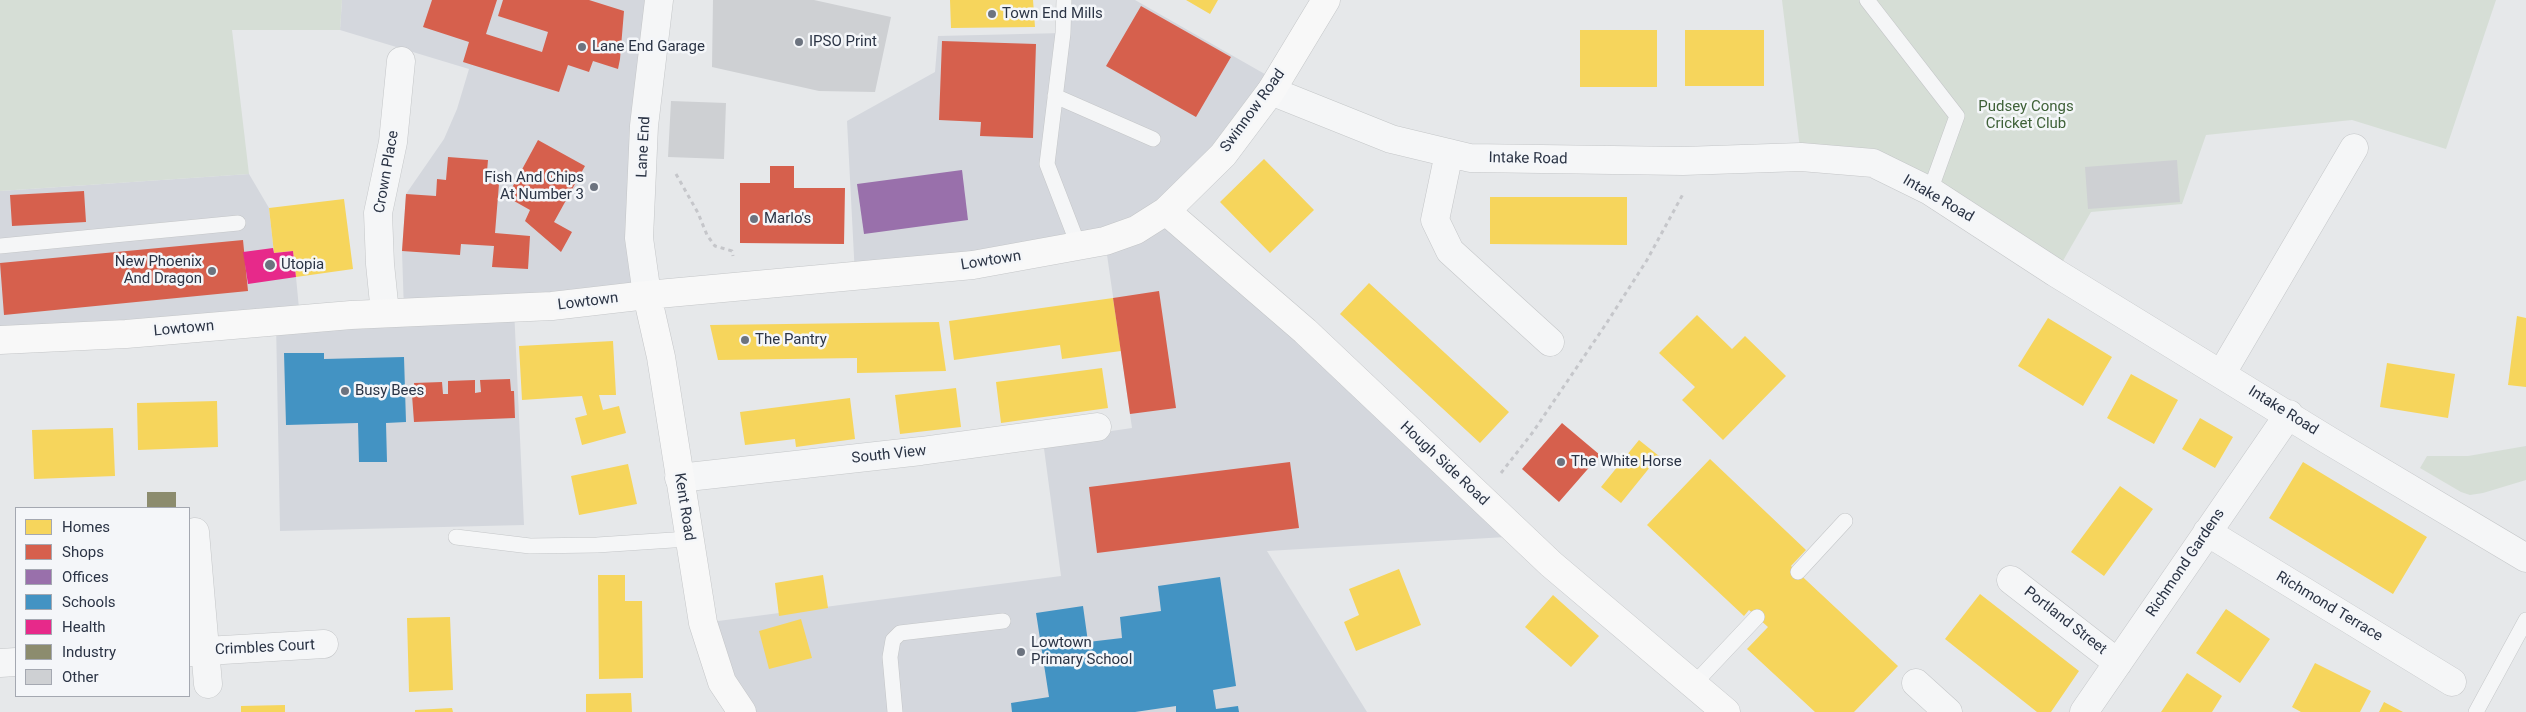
<!DOCTYPE html>
<html>
<head>
<meta charset="utf-8">
<style>
	body { margin:0 }
	#map { position:relative; width:2526px; height:712px; overflow:hidden; background:#e6e8ea; font-family:Roboto,sans-serif }
	canvas { display:block }
	.legend { position:absolute; left:15px; top:507px; width:175px; height:190px; box-sizing:border-box; background:#f4f6f9; border:1px solid #a4a8b1; margin:0; padding:6px 9px; list-style:none; font-size:15px; color:#2b3445 }
	.legend li { display:flex; align-items:center; gap:10px; height:25px }
	.legend b { width:25px; border:1px solid #a4a8b1 }
</style>
</head>
<body>
<div id="map">
<canvas width="2526" height="712"></canvas>
<ul class="legend">
<li><b style="height:14px;background:#f6d55c"></b>Homes</li>
<li><b style="height:14px;background:#d6604d"></b>Shops</li>
<li><b style="height:14px;background:#9970ab"></b>Offices</li>
<li><b style="height:14px;background:#4393c3"></b>Schools</li>
<li><b style="height:14px;background:#e7298a"></b>Health</li>
<li><b style="height:14px;background:#8c8c6e"></b>Industry</li>
<li><b style="height:14px;background:#ced0d3"></b>Other</li>
</ul>
</div>
<script>
const ctx = document.querySelector('canvas').getContext('2d');
ctx.lineJoin = 'round';
function fill(path, color) { ctx.fillStyle = color; ctx.fill(path, 'evenodd'); }
const toPath = rows => new Path2D(rows.map(r => 'M' + r).join(''));
function trace(path, color, width, dash) { ctx.strokeStyle = color; ctx.lineWidth = width; ctx.lineCap = dash ? 'butt' : 'round'; ctx.setLineDash(dash || []); ctx.stroke(path); }
function label(font, color, halo, rows, align = 'center') {
  ctx.font = font + ' Roboto,sans-serif'; ctx.lineWidth = 5; ctx.setLineDash([]); ctx.textBaseline = 'middle'; ctx.strokeStyle = halo; ctx.fillStyle = color; for (const [text, x, y, turn = 0] of rows) {
    ctx.save(); ctx.translate(x, y); ctx.rotate((+turn || 0) * Math.PI / 180); ctx.textAlign = isNaN(turn) ? turn : align; if (halo) ctx.strokeText(text, 0, 0); ctx.fillText(text, 0, 0); ctx.restore();
  }
}
fill(toPath([
	[342,0,652,0,647,295,514,308,524,525,280,531,276,322,0,340,0,191,249,174,269,208,274,253,296,277,300,319,404,312,402,251,406,194,444,139,457,109,469,69,340,30],
	[1064,0,1135,0,1277,81,1166,211,1523,536,1267,551,1367,712,742,712,703,623,1061,576,1043,441,1132,428,1105,241,855,276,847,121,935,72,938,36,1063,33]
]), '#d4d7dd');
fill(toPath([
	[0,0,342,0,340,30,232,30,249,174,0,191],
	[1782,0,2496,0,2446,149,2352,120,2206,135,2182,204,2091,212,2056,273,1931,191,1801,157],
	[2526,446,2526,480,2483,493,2470,495,2461,492,2420,468,2427,456,2468,456]
]), '#d6ded6');
fill(toPath([
	[950,0,1033,0,1035,27,951,28],
	[1186,0,1218,0,1210,14],
	[1580,30,1657,30,1657,87,1580,87],
	[1685,30,1764,30,1764,86,1685,86],
	[1264,159,1314,210,1270,253,1220,202],
	[1490,197,1627,197,1627,245,1490,244],
	[344,199,353,269,296,277,293,251,274,253,269,208],
	[1369,283,1509,412,1480,443,1340,314],
	[1113,298,1121,351,1062,359,1060,345,954,360,949,321],
	[1697,315,1732,349,1745,336,1786,376,1723,440,1682,400,1695,387,1659,353],
	[2517,316,2526,318,2526,387,2508,385],
	[2048,318,2112,357,2083,406,2018,366],
	[939,322,946,371,857,373,857,358,718,360,710,325],
	[613,341,616,395,599,395,603,410,619,406,626,433,582,445,575,418,587,415,582,396,522,400,519,346],
	[2387,363,2455,374,2448,418,2380,407],
	[1102,368,1108,408,1001,423,996,382],
	[2131,374,2178,400,2154,444,2107,418],
	[956,388,961,427,900,434,895,395],
	[850,398,855,439,796,447,795,439,745,445,740,412],
	[217,401,218,447,138,450,137,403],
	[2200,418,2233,437,2215,468,2182,449],
	[113,428,115,476,34,479,32,430],
	[1639,440,1659,456,1621,503,1601,487],
	[1710,459,1806,550,1791,566,1898,666,1854,712,1815,712,1747,649,1768,627,1749,610,1744,616,1647,525],
	[2303,462,2427,537,2393,594,2269,518],
	[628,464,637,504,579,515,571,476],
	[2120,486,2153,509,2104,576,2071,552],
	[1399,569,1421,625,1356,651,1344,622,1359,615,1349,589],
	[598,575,625,575,625,601,642,601,643,678,599,679],
	[823,575,828,608,779,616,775,583],
	[1980,594,2079,671,2051,712,2037,712,1945,639],
	[1553,595,1599,636,1571,667,1525,627],
	[2226,609,2270,639,2240,683,2196,653],
	[450,617,453,690,409,692,407,618],
	[801,619,812,658,769,669,759,631],
	[2315,663,2371,691,2360,712,2301,712,2292,707],
	[2187,673,2222,696,2212,712,2161,712],
	[631,693,632,712,586,712,586,694],
	[2384,702,2403,712,2379,712],
	[285,705,285,712,241,712,241,706],
	[452,708,453,712,415,712,415,710]
]), '#f6d55c');
fill(toPath([
	[432,0,497,0,486,34,542,52,548,32,498,16,503,0,589,0,624,11,620,59,618,69,593,61,589,72,568,65,559,92,463,62,469,42,423,27],
	[1141,6,1231,57,1196,117,1106,66],
	[942,41,1036,44,1033,138,980,136,981,122,939,120],
	[538,140,585,166,554,222,572,232,561,252,525,221,530,210,507,197],
	[448,157,488,160,486,183,499,184,495,233,530,236,528,269,492,267,494,246,461,244,460,255,402,251,406,194,436,196,437,179,446,180],
	[770,166,794,166,794,188,845,188,844,244,740,243,740,183,770,183],
	[84,191,86,222,12,226,10,195],
	[243,240,248,291,4,315,0,263],
	[1159,291,1176,408,1130,414,1113,298],
	[510,379,511,391,514,391,515,418,414,422,412,395,415,395,414,383,442,382,443,394,448,394,448,381,475,380,475,393,481,392,480,380],
	[1562,423,1600,455,1559,502,1522,469],
	[1290,462,1299,528,1097,553,1089,487]
]), '#d6604d');
fill(toPath([
	[962,170,968,220,864,234,857,184]
]), '#9970ab');
fill(toPath([
	[284,353,324,353,324,359,404,357,406,422,386,423,387,462,359,462,358,423,286,425],
	[1220,577,1236,686,1213,690,1216,709,1238,706,1239,712,1176,712,1176,706,1135,712,1012,712,1011,703,1049,697,1036,613,1083,606,1088,642,1122,638,1120,617,1161,611,1158,586]
]), '#4393c3');
fill(toPath([
	[273,248,274,253,293,251,296,277,248,284,243,252]
]), '#e7298a');
fill(toPath([
	[147,492,176,492,176,508,147,508]
]), '#8c8c6e');
fill(toPath([
	[713,0,814,0,891,17,875,92,819,91,712,67],
	[671,101,726,103,724,159,668,157],
	[2177,160,2180,202,2088,209,2085,167]
]), '#ced0d3');
const lane = toPath([
	[1064,0,1063,33,1047,164,1079,247],
	[1867,0,1957,116,1930,191],
	[1055,96,1153,139],
	[0,246,238,223],
	[456,537,530,546,597,545,688,539],
	[1798,572,1845,521],
	[1693,685,1757,617],
	[895,712,890,657,893,640,900,633,1003,621],
	[2476,712,2526,620]
]);
const street = toPath([
	[1271,91,1391,139,1470,158,1683,161,1801,157,1873,163,1930,191,2056,273,2328,440,2526,558],
	[1449,153,1435,220,1450,251,1550,342],
	[647,295,639,238,644,126,659,0],
	[385,313,380,264,378,213,393,142,401,61],
	[2222,373,2354,148],
	[679,478,921,451,1097,427],
	[195,532,208,684],
	[2207,532,2452,682],
	[2011,580,2118,663],
	[189,652,324,644],
	[0,663,16,662],
	[1916,683,1948,712],
	[2084,712,2289,414]
]);
const secondary = toPath([
	[1166,211,1305,331,1551,564,1726,712],
	[647,295,661,357,703,623,722,682,742,712],
	[0,340,126,334,351,315,552,306,647,295,973,265,1105,241,1136,230,1166,211,1223,155,1271,91,1326,0]
]);
trace(lane, '#c4c6c8', 16);
trace(street, '#c4c6c8', 29);
trace(secondary, '#c4c6c8', 29);
trace(toPath([
	[676,174,698,213,707,235,715,246,732,251,733,256],
	[1501,473,1533,432,1606,324,1647,260,1683,194]
]), '#c5c6ca', 3, [4, 4]);
trace(lane, '#f5f6f7', 15);
trace(street, '#f5f6f7', 28);
trace(secondary, '#f8f8f8', 28);
for (const [x, y, r, color] of [
	[992,14,5,"#6c737f"],
	[799,42,5,"#6c737f"],
	[582,47,5,"#6c737f"],
	[594,187,5,"#6c737f"],
	[754,219,5,"#6c737f"],
	[270,265,6,"#6c737f"],
	[212,271,5,"#6c737f"],
	[745,340,5,"#6c737f"],
	[345,391,5,"#6c737f"],
	[1561,462,5,"#6c737f"],
	[1021,652,5,"#6c737f"]
]) { const dot = new Path2D(); dot.arc(x, y, r, 0, 2 * Math.PI); ctx.fillStyle = color; ctx.fill(dot); trace(dot, '#f4f6f9', 2); }
label('15px', '#2b3445', '#f4f6f9', [
	["Town End Mills",1002,14],
	["IPSO Print",809,42],
	["Lane End Garage",592,47],
	["Fish And Chips",584,178,"right"],
	["At Number 3",584,195,"right"],
	["Marlo's",764,219],
	["New Phoenix",202,262,"right"],
	["And Dragon",202,279,"right"],
	["Utopia",281,265],
	["The Pantry",755,340],
	["Busy Bees",355,391],
	["The White Horse",1571,462],
	["Lowtown",1031,643],
	["Primary School",1031,660]
], 'left');
label('15px', '#3f6138', '#f4f6f9', [
	["Pudsey Congs",2026,107],
	["Cricket Club",2026,124]
]);
label('15px', '#2b3445', '#f4f6f9', [
	["Swinnow Road",1253,111,-54],
	["Lane End",644,147,-87],
	["Intake Road",1528,159,1],
	["Crown Place",387,172,-80],
	["Intake Road",1938,199,30],
	["Lowtown",991,261,-9],
	["Lowtown",588,302,-7],
	["Lowtown",184,329,-5],
	["Intake Road",2283,411,32],
	["South View",889,455,-6],
	["Hough Side Road",1444,464,43],
	["Kent Road",684,507,81],
	["Richmond Gardens",2186,563,-56],
	["Richmond Terrace",2329,607,31],
	["Portland Street",2065,621,38],
	["Crimbles Court",265,648,-3]
]);
</script>
</body>
</html>
